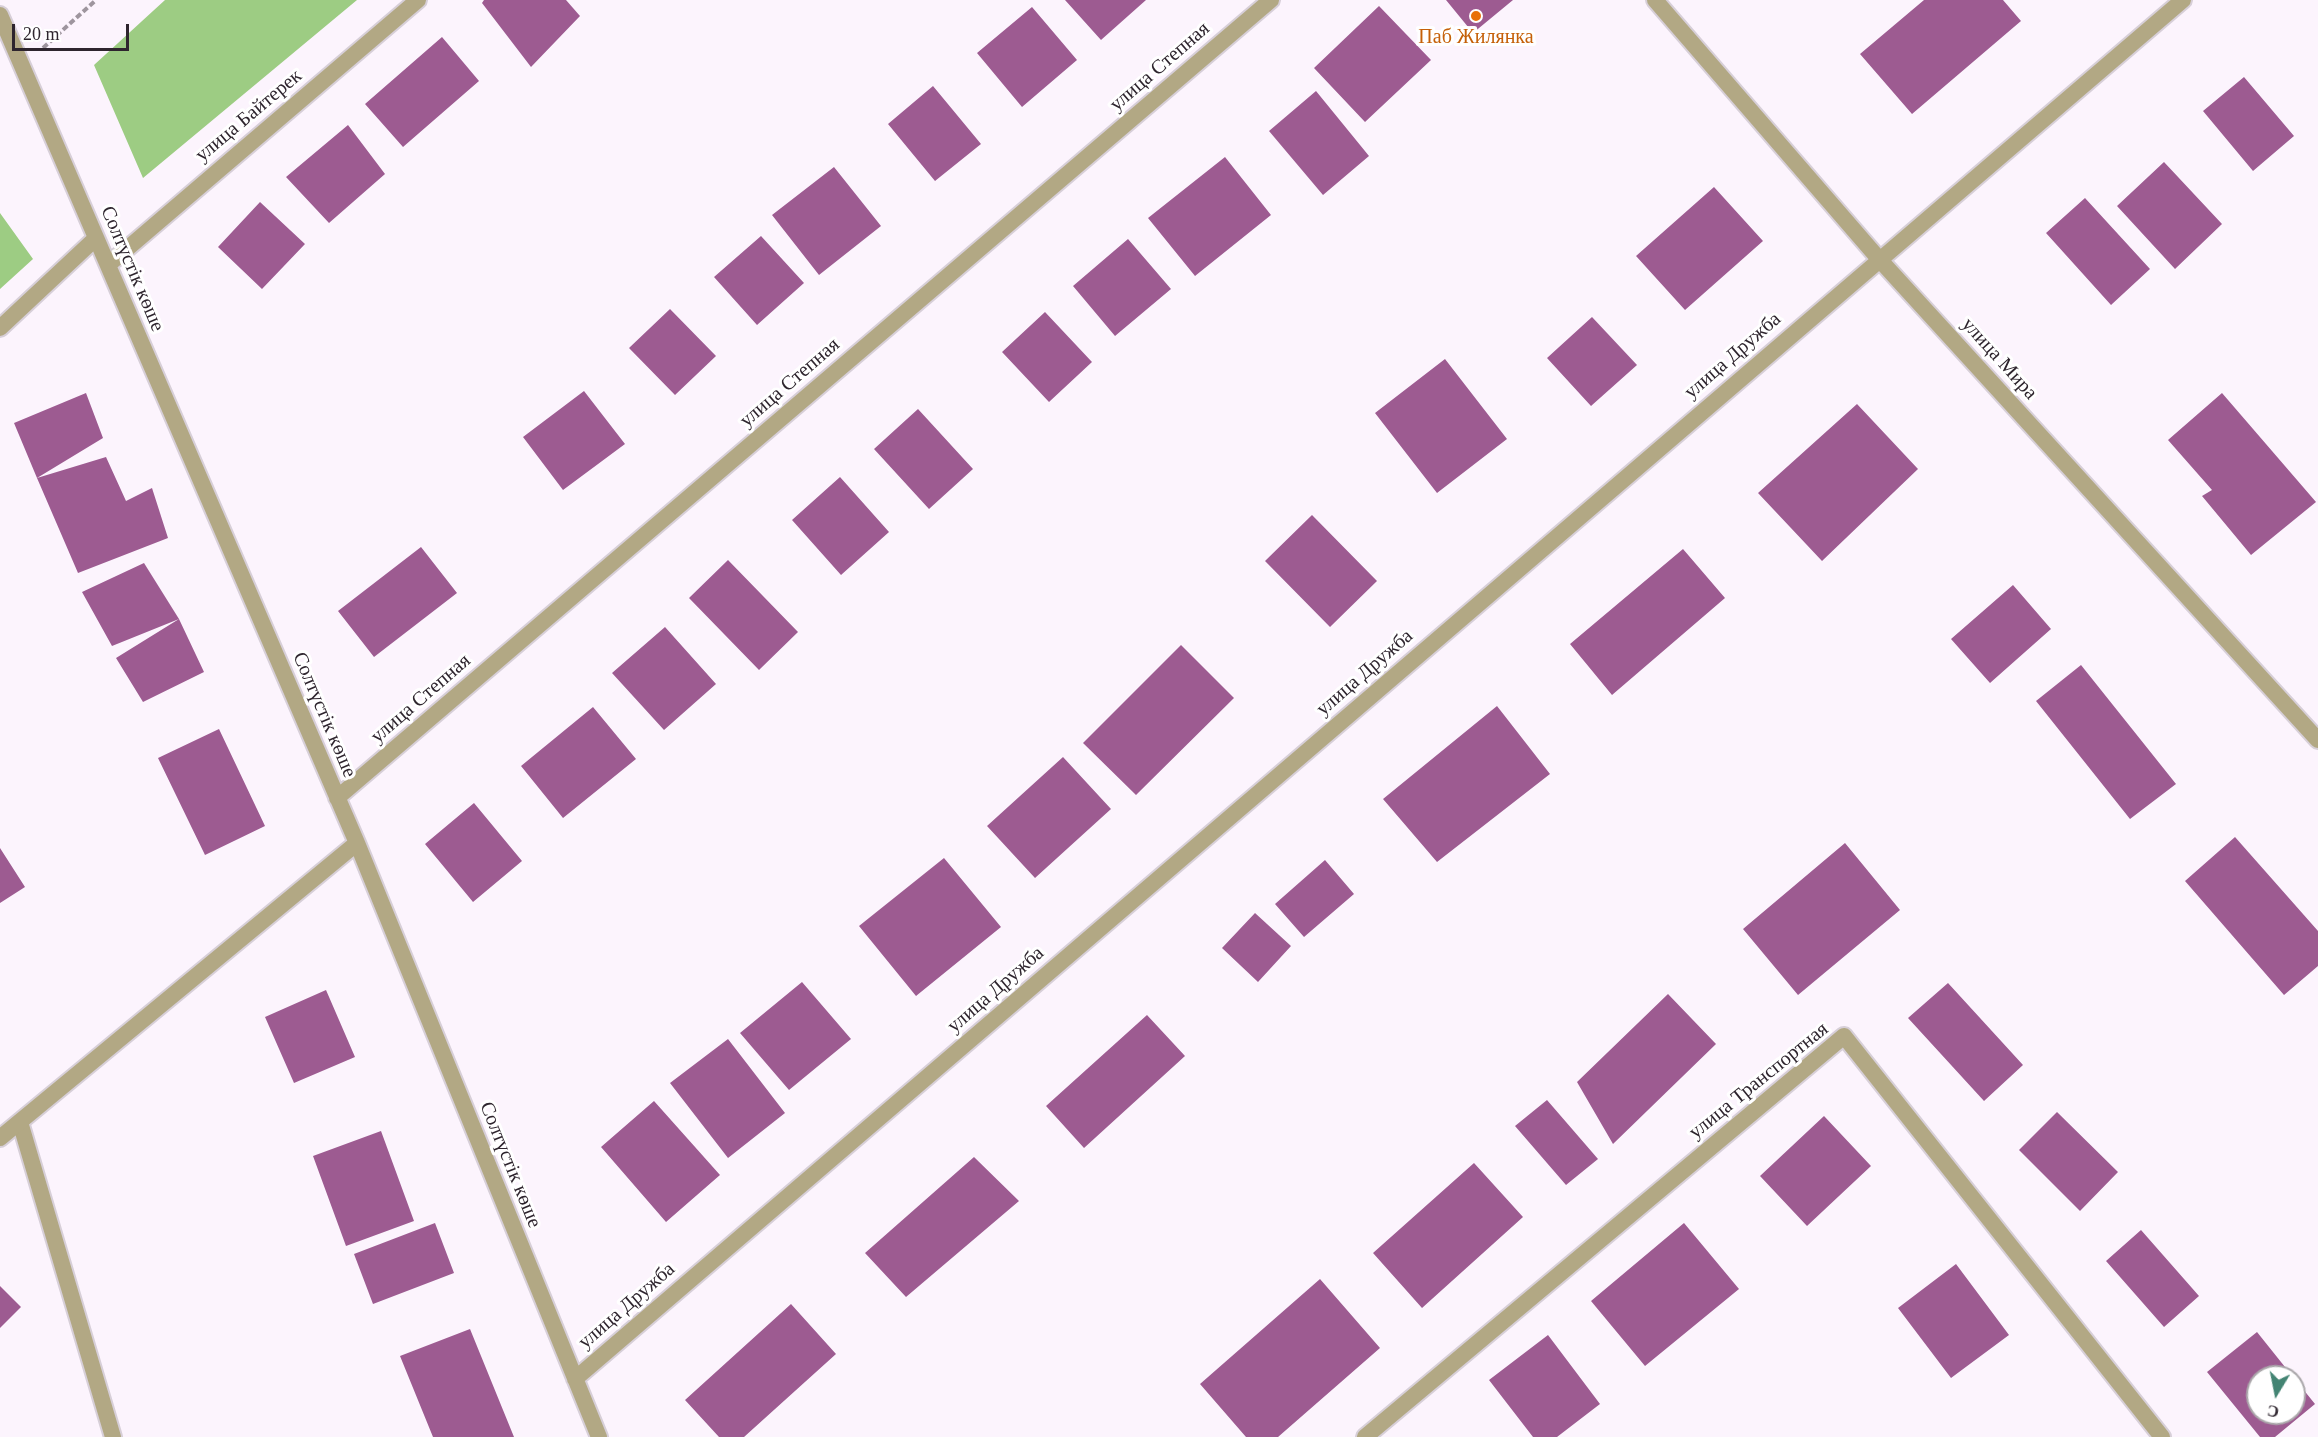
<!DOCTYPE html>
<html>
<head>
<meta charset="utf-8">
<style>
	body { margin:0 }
	#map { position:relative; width:2318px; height:1437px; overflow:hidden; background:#fcf4fd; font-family:Georgia,serif }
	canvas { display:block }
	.north { position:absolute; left:2246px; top:1365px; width:60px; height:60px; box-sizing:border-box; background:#fff; border:2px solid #aba8ab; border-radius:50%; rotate:190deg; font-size:16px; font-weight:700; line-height:24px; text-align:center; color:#2e252e }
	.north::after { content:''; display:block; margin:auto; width:21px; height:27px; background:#438473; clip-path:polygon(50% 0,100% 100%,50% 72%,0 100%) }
	.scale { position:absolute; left:12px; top:24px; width:117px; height:27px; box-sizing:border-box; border:3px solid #2e252e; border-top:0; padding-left:8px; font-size:18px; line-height:21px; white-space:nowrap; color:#2e252e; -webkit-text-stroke:4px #fff; paint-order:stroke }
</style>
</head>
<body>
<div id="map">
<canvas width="2318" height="1437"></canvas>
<div class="north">С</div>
<div class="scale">20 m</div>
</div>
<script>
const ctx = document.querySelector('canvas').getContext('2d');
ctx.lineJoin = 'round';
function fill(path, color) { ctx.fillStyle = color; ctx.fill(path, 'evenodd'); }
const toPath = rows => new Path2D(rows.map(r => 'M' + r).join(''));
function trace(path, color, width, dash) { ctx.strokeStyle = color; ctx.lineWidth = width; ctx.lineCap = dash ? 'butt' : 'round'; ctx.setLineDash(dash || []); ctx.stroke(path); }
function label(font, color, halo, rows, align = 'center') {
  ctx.font = font + ' Georgia,serif'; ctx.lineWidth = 6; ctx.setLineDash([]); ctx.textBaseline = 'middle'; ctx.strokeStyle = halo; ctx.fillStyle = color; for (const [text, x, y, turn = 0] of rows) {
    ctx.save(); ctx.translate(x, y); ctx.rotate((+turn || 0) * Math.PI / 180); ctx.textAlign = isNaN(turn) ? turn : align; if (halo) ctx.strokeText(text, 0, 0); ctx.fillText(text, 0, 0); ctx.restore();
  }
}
fill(toPath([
	[165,0,357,0,143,178,94,65],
	[0,213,33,259,0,289]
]), '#9dcc83');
fill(toPath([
	[484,0,566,0,580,16,531,67,482,3],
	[1065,0,1146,0,1101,40],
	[1446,0,1513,0,1473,33],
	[1924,0,2003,0,2021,21,1912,114,1860,54],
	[1379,6,1431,60,1365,122,1314,68],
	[1032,7,1077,60,1022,107,977,53],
	[442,37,479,81,403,147,365,104],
	[2244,77,2294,136,2253,171,2203,111],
	[933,86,981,144,935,181,888,124],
	[1316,91,1369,156,1323,195,1269,131],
	[348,125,385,174,329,223,286,177],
	[1225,157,1271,215,1195,276,1148,218],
	[2164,162,2222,224,2175,269,2117,206],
	[834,167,881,226,819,275,772,215],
	[1714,187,1763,241,1685,310,1636,256],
	[2085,198,2150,269,2111,305,2046,233],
	[260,202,305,244,262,289,218,247],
	[761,236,804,283,757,325,714,277],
	[1128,239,1171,289,1115,336,1073,286],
	[670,309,716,356,675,395,629,348],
	[1045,312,1092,362,1049,402,1002,352],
	[1592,317,1637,365,1591,406,1547,358],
	[1445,359,1507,439,1437,493,1375,413],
	[584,391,625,444,563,490,523,437],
	[86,393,103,438,37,478,14,423],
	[2222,393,2316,502,2251,555,2202,496,2212,490,2168,440],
	[1857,404,1918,469,1822,561,1758,493],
	[918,409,973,469,929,509,874,449],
	[106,457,126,501,152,488,168,538,78,573,37,478],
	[840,477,889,532,841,575,792,520],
	[1312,515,1377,581,1330,627,1265,561],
	[421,547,457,593,374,657,338,611],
	[1683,549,1725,598,1612,695,1570,644],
	[728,560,798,632,759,670,689,598],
	[144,563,179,619,204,672,143,702,116,658,179,619,112,646,82,592],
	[2013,585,2051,629,1990,683,1951,639],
	[665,627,716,684,664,730,612,673],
	[1181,645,1234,698,1136,795,1083,743],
	[2081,665,2176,784,2130,819,2036,701],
	[1497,706,1550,774,1437,862,1383,799],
	[593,707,636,759,563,818,521,766],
	[219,729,265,826,205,855,158,758],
	[1063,757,1111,809,1035,878,987,826],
	[474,803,522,861,473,902,425,844],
	[2235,837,2318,931,2318,966,2284,995,2185,881],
	[1845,843,1900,910,1798,995,1743,929],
	[0,848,25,887,0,903],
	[944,858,1001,927,916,996,859,926],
	[1325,860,1354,894,1304,937,1275,904],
	[1255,913,1291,946,1258,982,1222,948],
	[802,982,851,1039,789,1090,740,1033],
	[1948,983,2023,1065,1984,1101,1908,1018],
	[326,990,355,1057,294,1083,265,1017],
	[1668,994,1716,1044,1613,1144,1577,1082],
	[1147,1015,1185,1056,1084,1148,1046,1106],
	[728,1039,785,1113,728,1158,670,1083],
	[1547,1100,1598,1159,1566,1185,1515,1126],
	[654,1101,720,1175,666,1222,601,1147],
	[2057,1112,2118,1172,2080,1211,2019,1150],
	[1824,1116,1871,1166,1807,1226,1760,1176],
	[381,1131,414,1221,346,1246,313,1156],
	[974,1157,1019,1201,906,1297,865,1253],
	[1474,1163,1523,1217,1422,1308,1373,1253],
	[435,1223,454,1273,373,1304,354,1254],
	[1684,1223,1739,1289,1645,1366,1591,1301],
	[2141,1230,2199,1296,2164,1327,2106,1261],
	[1956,1264,2009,1335,1951,1378,1898,1308],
	[1320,1279,1380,1348,1278,1437,1246,1437,1200,1384],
	[0,1286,21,1307,0,1328],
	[791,1304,836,1354,744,1437,719,1437,685,1400],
	[470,1329,514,1437,433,1437,400,1356],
	[2257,1332,2293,1377,2258,1377,2258,1413,2294,1413,2294,1378,2315,1404,2275,1437,2260,1437,2207,1372],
	[1548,1335,1600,1404,1557,1437,1533,1437,1489,1380]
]), '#9d5b91');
const service = toPath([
	[20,1122,113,1437]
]);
const minor = toPath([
	[1655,0,1879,259,2318,740],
	[0,15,357,843,599,1437],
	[108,265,418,0],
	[0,328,96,238],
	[337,798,1271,0],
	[0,1138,357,843],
	[575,1379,2183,0],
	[1365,1437,1844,1036,2162,1437]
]);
trace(service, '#d7cfd8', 20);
trace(minor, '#d7cfd8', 20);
trace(toPath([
	[43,48,96,0]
]), '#9e959e', 4, [6, 3]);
trace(service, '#b2a884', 16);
trace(minor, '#b2a884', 16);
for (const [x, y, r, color] of [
	[1476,16,6,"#e8710a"]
]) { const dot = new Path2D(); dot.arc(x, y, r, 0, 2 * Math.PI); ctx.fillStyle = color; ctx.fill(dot); trace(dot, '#fff', 2); }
label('20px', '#c56008', '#fff', [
	["Паб Жилянка",1476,38]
]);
label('20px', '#2e252e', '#fff', [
	["улица Степная",1160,67,-41],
	["улица Байтерек",249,116,-40],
	["Солтүстік көше",132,269,67],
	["улица Дружба",1733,356,-41],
	["улица Мира",1999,359,48],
	["улица Степная",790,383,-41],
	["улица Дружба",1365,673,-41],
	["улица Степная",421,699,-41],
	["Солтүстік көше",324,715,67],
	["улица Дружба",996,990,-41],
	["улица Транспортная",1759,1081,-39],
	["Солтүстік көше",510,1165,68],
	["улица Дружба",627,1306,-41]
]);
</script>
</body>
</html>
